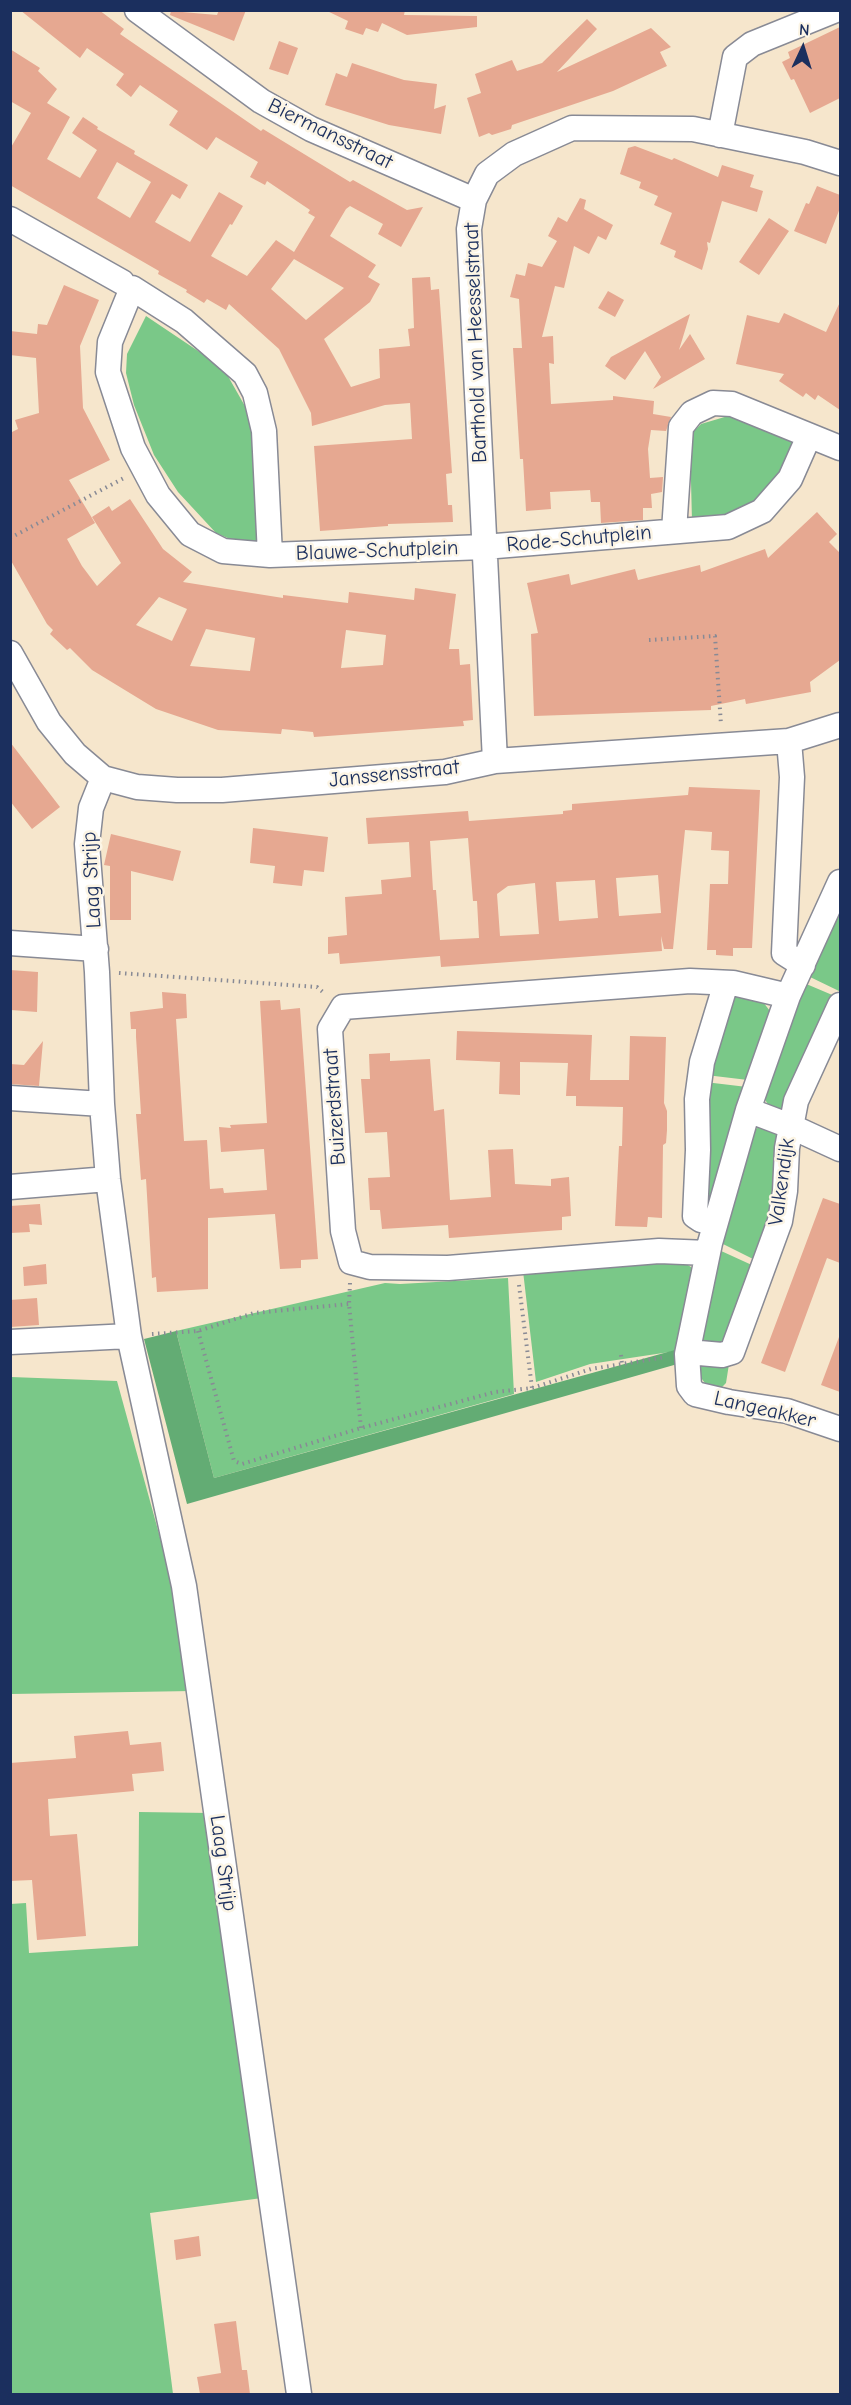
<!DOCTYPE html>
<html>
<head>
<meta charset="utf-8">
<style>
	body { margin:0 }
	#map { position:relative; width:851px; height:2405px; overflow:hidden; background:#f6e6cc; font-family:"Comic Neue",sans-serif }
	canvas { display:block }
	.frame { position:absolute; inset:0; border:12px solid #1b2f5e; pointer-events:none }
	.north { position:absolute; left:773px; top:18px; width:60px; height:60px; -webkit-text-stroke:4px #fcf5e5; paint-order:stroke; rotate:4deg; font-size:16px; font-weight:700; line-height:24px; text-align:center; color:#1b2f5e }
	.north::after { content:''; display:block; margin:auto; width:21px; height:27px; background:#1b2f5e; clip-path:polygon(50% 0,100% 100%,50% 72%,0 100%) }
</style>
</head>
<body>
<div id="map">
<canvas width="851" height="2405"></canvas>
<div class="frame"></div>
<div class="north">N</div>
</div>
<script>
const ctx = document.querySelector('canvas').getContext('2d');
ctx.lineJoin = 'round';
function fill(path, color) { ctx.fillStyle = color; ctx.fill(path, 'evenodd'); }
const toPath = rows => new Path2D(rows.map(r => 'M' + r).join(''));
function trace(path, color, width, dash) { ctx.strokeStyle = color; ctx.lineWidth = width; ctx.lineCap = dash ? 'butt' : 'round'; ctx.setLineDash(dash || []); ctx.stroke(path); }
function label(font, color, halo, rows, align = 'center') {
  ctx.font = font + ' "Comic Neue",sans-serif'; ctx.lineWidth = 5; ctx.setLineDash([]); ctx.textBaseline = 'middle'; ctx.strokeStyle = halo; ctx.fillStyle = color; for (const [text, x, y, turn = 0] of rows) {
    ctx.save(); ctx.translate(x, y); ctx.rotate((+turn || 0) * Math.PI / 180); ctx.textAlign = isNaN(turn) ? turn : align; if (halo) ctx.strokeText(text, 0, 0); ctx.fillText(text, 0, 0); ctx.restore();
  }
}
fill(toPath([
	[146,316,213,361,225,371,254,422,260,541,250,543,237,542,216,533,178,492,154,455,134,405,126,373,127,354],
	[728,416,738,417,802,442,788,471,749,509,725,518,692,521,690,442,692,433,701,424],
	[840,906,840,988,839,991,808,976],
	[804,983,837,997,782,1113,769,1106,764,1098],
	[733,995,763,1002,770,1011,770,1020,748,1080,706,1075],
	[705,1082,747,1087,709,1214,705,1213],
	[761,1126,782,1131,777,1208,757,1261,721,1243,754,1130],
	[719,1250,754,1266,725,1344,701,1345],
	[664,1261,683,1262,691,1267,696,1275,683,1350,590,1364,536,1382,523,1271],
	[508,1278,514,1394,214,1478,176,1331,385,1283,400,1284],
	[700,1360,729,1364,726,1383,720,1389,707,1386,699,1375],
	[11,1377,117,1381,175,1592,192,1691,11,1694],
	[139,1812,210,1813,262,2198,150,2213,173,2394,11,2394,10,1904,26,1903,29,1953,138,1946]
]), '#7ac888');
fill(toPath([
	[176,1331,214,1478,682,1348,681,1363,187,1504,144,1339]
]), '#63ac74');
fill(toPath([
	[20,10,99,10,124,29,120,34,261,131,263,129,281,140,350,182,353,180,407,210,423,207,401,247,378,234,383,224,350,206,346,209,330,236,376,265,368,277,380,284,370,302,324,339,351,387,380,378,379,349,410,346,408,329,414,328,412,278,430,277,431,290,439,289,452,473,446,474,448,505,452,505,453,522,388,524,388,526,320,531,314,446,412,439,410,403,385,405,312,426,311,413,279,349,229,304,226,310,207,299,204,303,186,292,187,290,158,274,159,271,10,185,10,149,31,113,10,101,10,49,40,68,38,71,57,89,47,103,70,117,47,159,80,178,97,150,72,133,83,117,98,127,97,129,135,151,134,154,188,185,180,199,172,194,155,222,190,242,219,192,243,206,232,225,230,224,211,256,247,276,276,240,294,252,315,217,308,213,310,210,267,181,265,185,250,177,258,162,216,137,207,150,169,125,178,111,140,85,131,97,116,85,124,74,87,48,80,58],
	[117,162,151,182,130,218,97,198],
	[294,259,344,288,306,320,271,289],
	[219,10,246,10,234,41,170,15,171,11,217,15],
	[325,10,405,10,404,15,477,16,477,27,407,35,382,23,378,32,366,28,363,35,345,29,348,21],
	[587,19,597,29,557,72,651,28,671,47,660,52,667,66,613,91,512,125,511,129,492,135,489,133,479,137,467,98,481,93,475,74,512,60,517,71,542,63],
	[840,27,840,98,810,113,794,79,791,80,782,62,790,58,788,52],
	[279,41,298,48,288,75,269,69],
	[352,63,404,80,437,84,434,109,446,105,441,134,389,125,325,105,336,73,347,77],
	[635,146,672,160,674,158,718,177,722,165,754,175,750,187,763,191,757,212,722,201,710,243,707,242,708,249,702,270,674,257,676,251,660,244,672,213,654,205,658,196,639,188,641,182,620,174,628,148],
	[817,186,840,195,840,208,826,244,794,231,806,203,809,204],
	[580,198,586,200,584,209,613,225,606,240,598,236,589,254,574,246,564,288,555,286,542,337,553,336,554,364,549,363,551,404,613,400,613,396,654,401,653,414,671,417,666,431,651,430,648,449,650,478,663,477,662,492,651,494,652,508,643,508,643,520,601,523,600,502,591,502,590,490,550,492,551,509,526,511,523,459,520,459,513,348,522,348,519,299,510,297,516,274,525,276,528,263,542,267,557,241,548,236,558,217,567,222],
	[769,218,789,231,759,275,739,262],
	[64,285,99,300,80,346,83,408,110,460,69,480,95,523,67,539,82,566,97,586,121,563,92,517,109,506,112,511,130,499,163,549,192,572,183,582,283,598,283,595,348,603,349,592,414,600,415,588,456,594,449,649,459,649,460,665,470,664,473,720,463,721,464,726,314,737,313,732,282,729,281,734,218,730,156,709,92,670,70,648,67,650,50,634,53,630,47,624,10,559,10,433,18,429,15,420,39,413,36,358,10,355,10,331,37,334,38,324,47,325],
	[159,597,187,609,172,641,136,625],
	[206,629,255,638,250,671,190,666],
	[346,630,386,635,383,665,341,668],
	[608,291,624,300,615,317,598,308],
	[840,302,840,410,818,395,815,400,806,393,803,397,779,381,784,374,736,364,747,315,779,323,784,313,826,332],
	[690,314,679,350,690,334,705,359,653,389,661,377,645,351,625,380,605,366,611,357],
	[817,512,837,534,829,542,839,552,840,660,810,682,811,692,746,704,745,699,711,706,711,710,534,716,531,634,538,633,527,583,569,574,571,585,635,569,638,580,700,565,701,572,765,549,768,558],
	[10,742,60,807,32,829,10,801],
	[689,787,760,790,752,948,733,948,733,956,716,955,716,950,707,950,710,884,728,884,729,851,711,850,712,832,685,830,673,949,664,949,661,936,662,951,441,967,440,956,340,964,339,953,328,954,328,937,347,935,345,897,382,894,381,880,411,877,409,842,368,844,366,818,468,811,469,821,563,814,563,811,572,810,572,804,688,795],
	[468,838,473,901,477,901,479,938,440,940,436,890,433,890,430,841],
	[658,875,661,913,619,916,616,878],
	[595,880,598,918,559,921,556,882],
	[535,883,539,934,500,936,497,894,508,886],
	[253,828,328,837,324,872,304,870,302,886,273,883,275,866,250,863],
	[111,834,181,851,173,881,131,871,131,920,110,920,110,866,104,865],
	[10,970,38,972,37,1012,11,1010],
	[162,992,186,994,187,1018,176,1019,184,1141,207,1140,210,1189,223,1188,224,1193,267,1190,264,1149,221,1152,219,1127,231,1128,230,1125,267,1123,260,1001,280,1000,281,1010,300,1008,318,1259,301,1260,301,1268,280,1269,275,1214,208,1218,208,1289,157,1292,156,1277,152,1278,146,1179,141,1180,136,1114,141,1114,136,1037,136,1029,131,1029,130,1012,163,1008],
	[457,1031,592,1035,590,1080,629,1080,630,1036,666,1037,664,1103,667,1111,667,1130,666,1143,663,1145,662,1218,648,1217,647,1227,615,1226,619,1146,622,1146,623,1107,576,1106,576,1096,566,1096,568,1063,520,1062,520,1095,499,1094,500,1062,456,1060],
	[43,1041,39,1086,10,1084,10,1064,24,1065],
	[390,1053,390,1061,430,1059,434,1111,444,1109,450,1200,491,1197,488,1150,513,1149,515,1184,551,1186,551,1179,569,1177,571,1216,562,1217,562,1230,449,1238,448,1225,382,1229,380,1210,370,1210,368,1178,390,1177,387,1132,365,1133,361,1079,370,1079,369,1054],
	[823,1198,840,1204,840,1263,827,1258,785,1372,761,1363],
	[40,1204,42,1225,29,1224,30,1232,10,1233,10,1206],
	[46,1264,47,1284,24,1286,23,1267],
	[37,1298,39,1325,10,1327,10,1300],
	[839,1337,840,1337,840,1392,821,1385],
	[128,1731,130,1745,161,1742,164,1771,132,1774,134,1791,48,1799,50,1836,77,1834,86,1936,37,1940,32,1880,10,1881,10,1763,76,1758,74,1736],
	[199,2236,201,2256,176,2260,174,2240],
	[236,2321,242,2370,247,2370,250,2394,200,2394,197,2377,221,2373,214,2324]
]), '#e6a891');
const minor = toPath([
	[137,10,261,101,311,129,474,200],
	[720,135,735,57,752,44,836,10],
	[10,219,122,282],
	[674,531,681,427,692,413,713,403,732,404,840,448],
	[270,555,264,431,255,393,245,374,184,321,132,288,110,342,108,372,133,448,158,495,190,534,223,551,270,555,484,547,728,527,762,511,790,479,809,436],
	[10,653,49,722,75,754,103,778,137,787,177,790,222,790,445,772,495,761,789,741,840,725],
	[789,741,792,777,784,953,803,965],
	[495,761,469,229,474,200,487,174,514,154,572,128,693,129,805,152,840,163],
	[103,778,91,808,87,844,97,972,102,1104,108,1179,129,1336,184,1586,299,2394],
	[840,882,788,996,748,1110,710,1243,687,1354,689,1386,695,1394,729,1402,787,1411,840,1429],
	[10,943,96,949],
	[10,1098,102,1104],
	[748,1110,790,1126,840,1149],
	[10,1187,108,1179],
	[715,1223,701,1220,695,1216,698,1150,697,1099,702,1062,726,983],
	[708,1253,659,1251,448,1268,370,1267,351,1262,343,1231,330,1029,343,1007,690,981,733,983,788,996],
	[10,1342,129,1336],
	[688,1352,722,1355,732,1352,780,1221,785,1191,787,1148,796,1101,840,1005]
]);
trace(minor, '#888a95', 27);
trace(toPath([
	[10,538,124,478],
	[649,640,715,636,721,725],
	[119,973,317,987,325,994],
	[350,1283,349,1304,361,1428],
	[519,1285,532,1388],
	[198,1331,234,1461,242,1464,361,1428,495,1392,532,1388,591,1369,666,1357],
	[152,1334,198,1331,254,1313,349,1304],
	[621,1355,622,1364]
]), '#888a95', 4, [1.5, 4.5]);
trace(minor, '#fff', 24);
label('21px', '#1b2f5e', '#fcf5e5', [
	["Biermansstraat",330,134,26],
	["Barthold van Heesselstraat",476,343,-92],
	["Rode-Schutplein",579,539,-5],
	["Blauwe-Schutplein",377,551,-2],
	["Janssensstraat",394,774,-6],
	["Laag Strijp",92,880,-93],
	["Buizerdstraat",335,1107,-94],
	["Valkendijk",782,1182,-82],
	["Langeakker",765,1410,13],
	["Laag Strijp",223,1863,82]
]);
</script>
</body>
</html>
